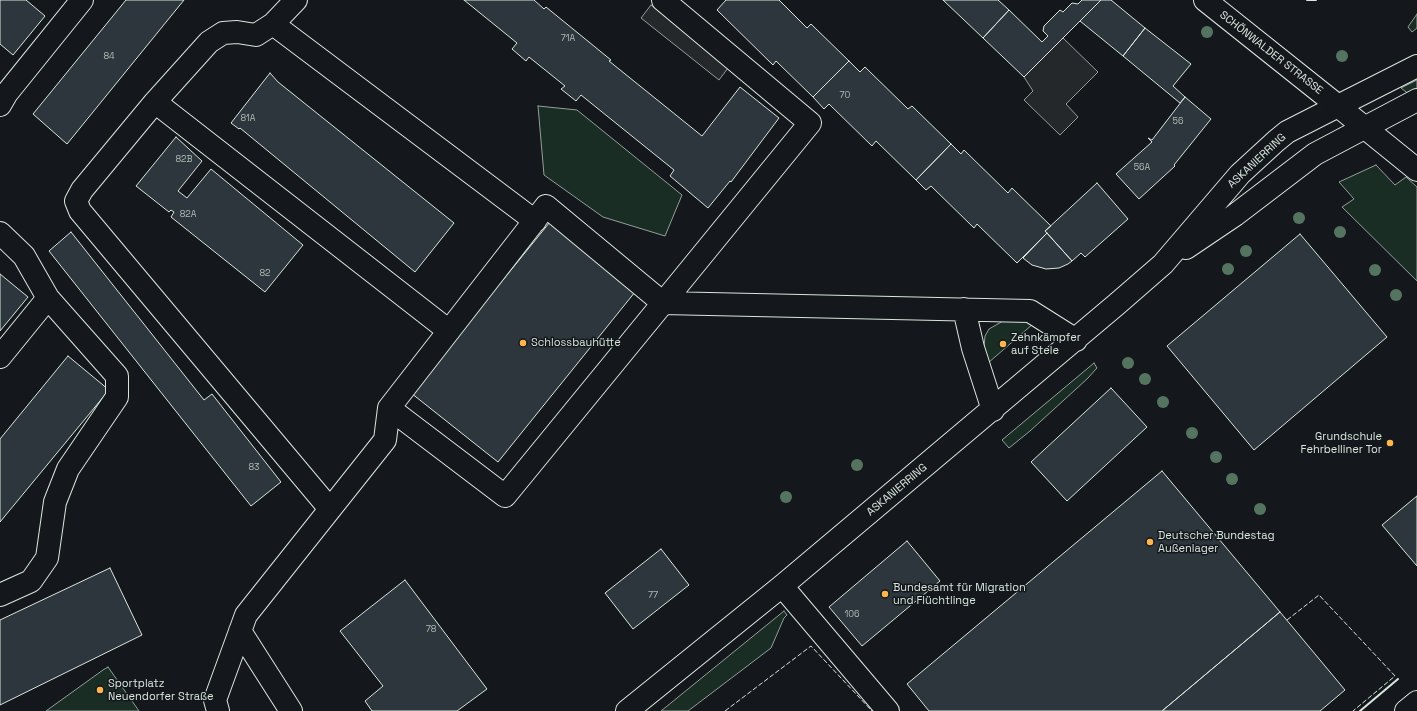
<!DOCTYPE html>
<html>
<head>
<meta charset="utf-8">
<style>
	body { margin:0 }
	canvas { display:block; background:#14181c }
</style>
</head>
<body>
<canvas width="1417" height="711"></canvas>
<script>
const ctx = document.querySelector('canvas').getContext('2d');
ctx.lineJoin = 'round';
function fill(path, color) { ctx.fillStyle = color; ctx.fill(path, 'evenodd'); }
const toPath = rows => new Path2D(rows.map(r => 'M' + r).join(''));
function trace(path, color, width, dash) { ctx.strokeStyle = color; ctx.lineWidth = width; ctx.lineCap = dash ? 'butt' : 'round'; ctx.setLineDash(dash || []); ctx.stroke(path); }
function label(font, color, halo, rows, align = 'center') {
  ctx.font = font + ' "Space Grotesk",sans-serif'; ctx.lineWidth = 3; ctx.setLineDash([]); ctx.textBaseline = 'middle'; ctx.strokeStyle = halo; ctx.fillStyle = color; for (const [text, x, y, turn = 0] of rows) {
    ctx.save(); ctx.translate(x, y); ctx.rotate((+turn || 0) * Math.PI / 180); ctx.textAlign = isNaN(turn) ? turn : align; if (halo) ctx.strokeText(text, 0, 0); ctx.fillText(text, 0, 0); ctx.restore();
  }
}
const green = toPath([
	[1417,14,1417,28,1412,32,1408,27,1417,14],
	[1417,80,1417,90,1410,95,1401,88,1417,80],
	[538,106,577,110,682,195,665,236,603,217,544,175,538,106],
	[1376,165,1395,185,1406,177,1417,187,1417,281,1342,207,1354,199,1339,182,1376,165],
	[1021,320,1033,324,988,363,984,347,985,336,989,329,1003,321,1021,320],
	[1094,363,1097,368,1087,379,1030,431,1009,448,1002,440,1094,363],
	[784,611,787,615,784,618,771,648,688,711,661,711,784,611],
	[108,667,139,711,46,711,103,670,108,667]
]);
fill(green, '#1a2d24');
trace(green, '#939e99', 1);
const parking = toPath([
	[651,5,728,68,719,80,641,18,651,5],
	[1063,38,1098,72,1066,104,1078,117,1060,135,1024,100,1033,91,1024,77,1063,38]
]);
fill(parking, '#24282b');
trace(parking, '#939e99', 1);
const building = toPath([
	[0,0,26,0,45,16,13,55,0,44,0,0],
	[126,0,184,0,67,144,33,114,126,0],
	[464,0,534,0,544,9,546,7,611,60,609,61,702,136,740,87,779,118,731,182,730,181,708,208,670,176,674,170,581,95,576,101,561,89,565,86,529,57,526,61,512,49,517,43,464,0],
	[726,0,779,0,807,28,811,24,849,61,813,97,776,61,773,65,717,10,726,0],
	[943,0,998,0,1009,10,983,38,943,0],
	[1082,0,1101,0,1024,77,983,38,1009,10,1042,42,1048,36,1043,31,1044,26,1060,10,1063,12,1072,3,1078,4,1082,0],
	[1101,0,1111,0,1145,28,1123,56,1080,21,1101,0],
	[1145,28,1191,64,1173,86,1185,97,1180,103,1123,56,1145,28],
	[849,61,860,72,865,67,908,109,912,106,951,144,916,180,876,141,872,146,829,104,824,109,813,97,849,61],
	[270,73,278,82,454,223,415,272,240,128,239,129,231,123,270,73],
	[1185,97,1211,119,1174,165,1175,166,1139,199,1116,174,1152,142,1148,138,1152,140,1185,97],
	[176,137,202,161,178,191,187,198,211,169,303,245,265,292,171,217,174,212,171,210,169,212,136,186,176,137],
	[951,144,961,154,964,150,1008,193,1012,188,1051,226,1045,231,1047,233,1017,263,977,224,974,228,931,186,926,190,916,180,951,144],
	[1097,183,1128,219,1085,257,1081,253,1072,261,1045,231,1097,183],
	[550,222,635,292,498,462,411,393,550,222],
	[71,232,204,400,212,394,281,482,251,506,49,251,71,232],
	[1047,233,1072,261,1068,264,1059,268,1046,269,1032,265,1023,258,1047,233],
	[1300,234,1387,337,1254,450,1167,346,1300,234],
	[0,274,28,297,0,331,0,274],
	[68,356,109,390,0,522,0,439,68,356],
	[1111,388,1147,427,1067,501,1031,462,1111,388],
	[1162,471,1280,612,1162,711,929,711,907,684,1162,471],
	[1417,496,1417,566,1382,525,1417,496],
	[907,541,940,581,862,646,829,607,907,541],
	[661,549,689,585,633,629,605,593,661,549],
	[110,568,142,635,0,705,0,620,110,568],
	[405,580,487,689,457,711,372,711,365,701,383,686,340,631,405,580],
	[1280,612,1345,690,1320,711,1162,711,1280,612]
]);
fill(building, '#2c363c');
trace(building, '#d8e6dc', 1);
const minor = toPath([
	[296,0,273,24,256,35,237,32,223,33,209,42,155,102,82,190,76,201,80,211,330,509],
	[663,0,810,123,663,303,546,206,389,408,505,496,663,303,1030,311,1076,340],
	[273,24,535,221],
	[155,102,449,331],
	[0,105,7,93,82,0],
	[0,233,24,256,48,298,117,376,117,397,68,469,55,502,47,558,31,581,0,595],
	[1186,248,1235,215,1315,154,1366,127],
	[964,309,973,348,993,410],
	[0,357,48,298],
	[782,586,888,711],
	[240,631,291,711],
	[218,711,215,700,246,615,385,440,389,408],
	[627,711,782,586,1117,304,1163,264,1240,174,1276,141,1287,132,1338,106,1205,0],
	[1406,711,1417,702]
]);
const major = toPath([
	[1417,66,1338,106,1417,170],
	[1366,127,1417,100]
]);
trace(minor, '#d8e6dc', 24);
trace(major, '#d8e6dc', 24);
trace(minor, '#14181c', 22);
trace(major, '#14181c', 22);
trace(toPath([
	[1287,620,1319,595,1395,676,1353,711],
	[725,711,811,646,872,711]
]), '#d8e6dc', 1, [5, 2]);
trace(toPath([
	[1307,0,1316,0],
	[1360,711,1398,679]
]), '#d8e6dc', 2);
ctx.fillStyle = '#55745f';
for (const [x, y] of [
	[1207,32],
	[1342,56],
	[1299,218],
	[1340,232],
	[1246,251],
	[1228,269],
	[1375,270],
	[1396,295],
	[1128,363],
	[1145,379],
	[1163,402],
	[1192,433],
	[1216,457],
	[857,465],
	[1232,479],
	[786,497],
	[1260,509]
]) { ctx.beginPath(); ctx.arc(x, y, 6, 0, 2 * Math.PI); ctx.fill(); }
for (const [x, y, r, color] of [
	[523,343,4,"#ffb74d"],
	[1003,344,4,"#ffb74d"],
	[1390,443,4,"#ffb74d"],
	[1150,542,4,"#ffb74d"],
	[885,594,4,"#ffb74d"],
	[100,690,4,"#ffb74d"]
]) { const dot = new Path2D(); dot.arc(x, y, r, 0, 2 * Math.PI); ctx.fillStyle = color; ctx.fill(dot); trace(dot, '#14181c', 1.5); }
label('9px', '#adbab4', null, [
	["71A",568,39],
	["84",109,57],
	["70",845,96],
	["81A",248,119],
	["56",1178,122],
	["82B",184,160],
	["56A",1142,168],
	["82A",188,215],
	["82",265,274],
	["83",254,468],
	["77",653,596],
	["106",852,615],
	["78",431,630]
]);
label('11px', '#d8e6dc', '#14181c', [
	["SCHÖNWALDER STRASSE",1271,53,38],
	["ASKANIERRING",1257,161,-43],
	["ASKANIERRING",897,490,-40]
]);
label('11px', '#d8e6dc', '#14181c', [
	["Zehnkämpfer",1011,338],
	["auf Stele",1011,351],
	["Schlossbauhütte",531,343],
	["Grundschule",1382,437,"right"],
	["Fehrbelliner Tor",1382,450,"right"],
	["Deutscher Bundestag",1158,536],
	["Außenlager",1158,549],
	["Bundesamt für Migration",893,588],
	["und Flüchtlinge",893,601],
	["Sportplatz",108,684],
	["Neuendorfer Straße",108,697]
], 'left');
</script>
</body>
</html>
